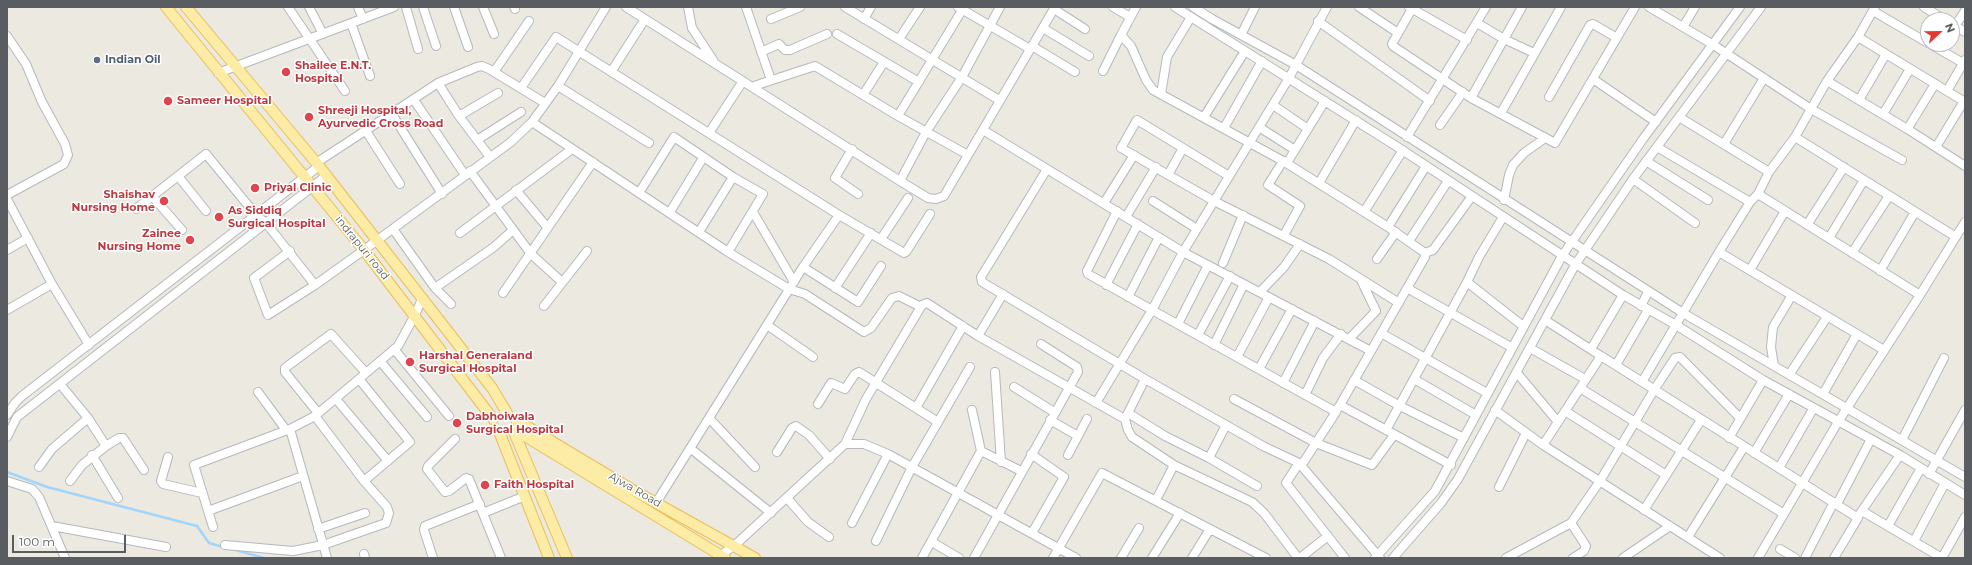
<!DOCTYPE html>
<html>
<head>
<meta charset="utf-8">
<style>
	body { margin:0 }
	#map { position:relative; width:1972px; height:565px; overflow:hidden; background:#ebe9e0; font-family:Montserrat,sans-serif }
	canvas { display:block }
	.frame { position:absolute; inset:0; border:8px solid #595d61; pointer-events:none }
	.north { position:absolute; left:1920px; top:12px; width:40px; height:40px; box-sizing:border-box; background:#fff; border:1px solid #bdbec0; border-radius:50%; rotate:68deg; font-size:11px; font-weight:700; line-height:16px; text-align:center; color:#595d61 }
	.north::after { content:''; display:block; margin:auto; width:14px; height:18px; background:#e23930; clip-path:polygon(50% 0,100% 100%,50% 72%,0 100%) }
	.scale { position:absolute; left:12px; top:535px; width:114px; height:18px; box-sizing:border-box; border:2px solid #595d61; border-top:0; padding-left:5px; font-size:12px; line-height:14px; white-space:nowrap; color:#595d61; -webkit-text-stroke:3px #fff; paint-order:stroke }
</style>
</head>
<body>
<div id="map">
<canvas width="1972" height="565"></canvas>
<div class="frame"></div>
<div class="north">N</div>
<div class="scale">100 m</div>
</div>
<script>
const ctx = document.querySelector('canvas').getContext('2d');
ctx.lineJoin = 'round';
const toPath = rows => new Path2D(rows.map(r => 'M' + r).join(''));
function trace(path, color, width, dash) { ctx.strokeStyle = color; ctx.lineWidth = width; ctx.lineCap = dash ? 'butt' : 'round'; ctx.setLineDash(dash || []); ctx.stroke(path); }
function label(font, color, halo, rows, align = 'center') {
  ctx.font = font + ' Montserrat,sans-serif'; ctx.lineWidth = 3; ctx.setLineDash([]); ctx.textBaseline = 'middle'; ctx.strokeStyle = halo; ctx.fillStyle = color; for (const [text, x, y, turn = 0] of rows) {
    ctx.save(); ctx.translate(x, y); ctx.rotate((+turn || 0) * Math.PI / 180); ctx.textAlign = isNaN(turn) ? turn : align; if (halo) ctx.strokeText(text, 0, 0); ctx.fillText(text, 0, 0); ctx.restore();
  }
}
trace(toPath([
	[7,472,47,487,197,526,209,543,223,547],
	[232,549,264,558]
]), '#a0d6fc', 2.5);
const minor = toPath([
	[288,7,345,91],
	[309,7,323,34],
	[358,7,363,19],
	[406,7,418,49],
	[423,7,436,46],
	[454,7,468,47],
	[483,7,494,34],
	[514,7,515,9],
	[626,7,900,181,928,198,936,199,944,196,1055,7],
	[688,7,692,28,713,60],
	[746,7,771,80],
	[845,7,999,100],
	[958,7,1030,49],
	[1113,7,1130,17],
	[1136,7,1121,35,1131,46,1146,80,1153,90,1283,161,1388,227,1425,253,1425,257,1340,405],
	[1175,7,1396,146,1623,295,1676,325,1763,380,1900,455,1965,495],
	[1193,7,1212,19,1296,65,1683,313,1965,477],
	[1359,7,1398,33],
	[1409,7,1467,40],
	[1413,7,1392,44,1393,46,1471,98,1555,143,1635,7],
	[1649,7,1712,44,1811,109,1902,160],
	[1924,7,1945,20],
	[1054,9,1085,29],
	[1873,11,1928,43],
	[771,19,800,7],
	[864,19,871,7],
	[1318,21,1430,101],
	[351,23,370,76],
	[1477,23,1504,39,1534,53],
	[1952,24,1965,32],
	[1955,26,1965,11],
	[1683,27,1695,7],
	[1043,28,1089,56],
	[837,34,919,82],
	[1241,35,1255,7],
	[7,36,26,64,42,102,65,144,68,155,64,164,7,195],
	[1858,37,1965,102],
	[899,39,920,7],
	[1930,44,1963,63],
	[1032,46,1075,72],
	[761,52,779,44,785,50,790,50,827,34],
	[1103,71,1121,35],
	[494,72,529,21],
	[611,72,645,19],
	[218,73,394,7],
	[1593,79,1656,122],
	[1827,81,1909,130,1965,166],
	[438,83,459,116,490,157],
	[558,86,649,143],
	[754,86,815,66,898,116,968,155],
	[521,88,556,37,839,215,904,253,906,252,930,214],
	[1947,91,1965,60],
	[1161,94,1167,57,1191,17],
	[863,95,884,62],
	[1549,97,1590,25,1593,24,1617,38],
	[1471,98,1522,7],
	[414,100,465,175],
	[1859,100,1886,54],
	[1273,105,1308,129],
	[1501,113,1561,7],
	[392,114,442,194],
	[1883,114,1910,69],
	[459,116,498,93],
	[898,116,964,7],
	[1204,117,1245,51],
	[1679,117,1769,172],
	[532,122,728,252,789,289,805,294,864,332,871,328,892,298,899,296,921,307],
	[1440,125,1463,92],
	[1259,127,1295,150],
	[1224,128,1262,61],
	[1908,128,1935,84],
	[983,130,1183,252,1371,351],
	[366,131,400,184],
	[709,133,743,81],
	[1407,137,1486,7],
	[1795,137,1956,237],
	[477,140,521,112],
	[1724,144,1764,78],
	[1657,147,1750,202],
	[1936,147,1964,101],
	[852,149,835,178,858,194],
	[1283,161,1268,185,1300,206,1284,235],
	[1646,161,1708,200],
	[316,163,438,83,477,67,482,66,489,69,545,103],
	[1287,163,1325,101],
	[1047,169,981,277,982,282,1145,379],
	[470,171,531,254,562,282],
	[1168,175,1183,148],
	[178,176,206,211],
	[1229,176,1137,120,1121,148,1214,201,1329,259,1399,303],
	[1633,179,1695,223],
	[900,181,926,132,962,77,1000,7],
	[1319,183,1356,120],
	[516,190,547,227],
	[639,193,674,137,733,177,763,194,728,252],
	[1758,194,1920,295],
	[152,196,182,230],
	[7,199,52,284,7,310],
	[1504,200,1509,175,1513,165,1524,153,1545,138],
	[1153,201,1197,229],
	[1104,203,1134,155],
	[136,209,206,154,256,215,266,223,315,285],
	[670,212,703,158],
	[753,212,794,282],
	[1364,212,1403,150],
	[1126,217,1156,167],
	[1503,217,1479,257,1467,282,1523,326],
	[1807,225,1844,167],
	[1388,227,1426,166],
	[393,229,435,288,451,304],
	[699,232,733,177],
	[460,233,572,149],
	[1829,238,1864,180],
	[881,239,908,198],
	[1409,241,1448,181],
	[7,250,28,238],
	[290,251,254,278,268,315,315,285,364,250,511,142,532,122,558,86,606,7],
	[1719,252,1884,350],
	[1425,253,1433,250,1472,196],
	[1852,253,1889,196],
	[1377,259,1396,232],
	[1223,263,1243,215],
	[803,267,858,302,881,266],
	[1750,270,1785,211],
	[1880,271,1915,212],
	[52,284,89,345],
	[1106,285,1138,224],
	[435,288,494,247,513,230],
	[835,288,871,233],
	[1407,288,1511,347],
	[1260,292,1284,267,1300,244],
	[503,293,593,162],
	[1128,297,1159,237],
	[544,306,587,251],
	[1641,306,1648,292],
	[1545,320,1601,356],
	[1178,324,1208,265],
	[767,325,813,357],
	[1381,333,1487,393],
	[1198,335,1230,276],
	[978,336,1003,294],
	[1349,339,1376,311,1361,280],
	[1214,345,1244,284],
	[1530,348,1585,379],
	[394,349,449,416],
	[1591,349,1623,295],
	[1237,357,1269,297],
	[380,361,427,417],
	[1616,365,1648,310],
	[1774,366,1771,347,1773,327,1792,295],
	[1259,369,1292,309],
	[995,372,1001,462],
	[1517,373,1558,422],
	[1789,375,1827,317],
	[359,379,410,442,364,481],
	[1414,379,1476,415],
	[1354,380,1400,406,1464,438],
	[1642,382,1719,252,1750,202,1758,194,1769,172,1795,137,1827,81,1858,37,1875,7],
	[1283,383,1315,321],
	[60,384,88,418,106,446,82,465,70,481],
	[1014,387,1054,412],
	[1580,388,1784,514],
	[258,392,286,430],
	[1823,394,1857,334],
	[1305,395,1323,358,1341,334],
	[336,399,388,461],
	[1234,399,1316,443,1372,465,1394,435],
	[1096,403,1152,310,1088,274,1087,271,1117,211],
	[818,404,831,383,845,389,855,374,859,372,938,422],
	[916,408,963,326],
	[1338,408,1340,405,1451,465],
	[1495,410,1543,445,1720,558],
	[1565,411,1666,475],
	[318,413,285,372,285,368,331,334,366,373],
	[1128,413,1165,436,1209,458,1257,486],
	[7,415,15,403,22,396,319,166],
	[709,418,755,467],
	[1125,419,1145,379,1263,446,1299,463],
	[1050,420,1078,436],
	[1386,430,1467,282],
	[7,437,17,417,326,176],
	[1729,438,1763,380],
	[455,439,428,466,427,469,445,492,449,491,466,478,469,479,501,558],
	[1902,440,1944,358],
	[845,444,866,399,922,305,927,303,978,336,1125,419,1128,430,1132,437,1174,465,1252,502,1264,513,1298,558],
	[1543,445,1601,356,1858,518,1834,558],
	[106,446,119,438,123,438,144,470],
	[690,448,771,513],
	[981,451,1021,471],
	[777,452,792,428,796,426,809,435,830,459],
	[1754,453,1789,394],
	[1031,454,1064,477,1032,533],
	[92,455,118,498],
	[1068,455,1087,419],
	[168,457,161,481,163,484,202,493],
	[1209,458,1226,425],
	[1301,466,1336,412,1152,310,1183,252,1289,78,1327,7],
	[39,467,52,449,88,418],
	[1779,468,1813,409],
	[1929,474,1965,410],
	[7,481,32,489,39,497,65,558],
	[1499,487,1526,433],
	[787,498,808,522,829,537],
	[1156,500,1174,465],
	[656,503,803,267,839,215],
	[1837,504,1871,439],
	[1644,510,1701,420],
	[208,511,303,476],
	[1862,511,1942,558],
	[483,513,525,496],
	[1859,515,1900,455],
	[852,523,888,454],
	[1571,523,1586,546,1584,551,1573,558],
	[52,526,166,547],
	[1888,526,1921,468],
	[213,527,194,465,290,429],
	[318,529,365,513],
	[1688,537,1744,447],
	[876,541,912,467,970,367],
	[1914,541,1945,483],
	[932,542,959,558],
	[225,545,293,551,323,545,386,523,389,513,387,507,364,481,315,416],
	[1780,549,1795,558],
	[364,554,365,558],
	[327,558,290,429,315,416,398,346,415,315,422,299],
	[433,558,424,530,425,526,480,504],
	[717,558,735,545,845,444,864,444,888,454,1076,558],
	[922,558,981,451,972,410],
	[974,558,1078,372,1077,367,1041,344],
	[1053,558,1102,473,1266,558],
	[1121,558,1139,528],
	[1152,558,1180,513],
	[1192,558,1210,529],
	[1300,558,1328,536],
	[1345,558,1286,483,1299,463,1380,558],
	[1375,558,1435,491,1562,256,1643,139,1740,7],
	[1393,558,1441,503,1458,479,1575,265,1633,179,1761,7],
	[1506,558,1571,523,1600,481,1654,390,1675,358,1680,357,1740,418],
	[1623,558,1670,526],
	[1758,558,1838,422,1920,295,1965,222],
	[1805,558,1834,502],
	[1942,558,1965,517]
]);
const major = toPath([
	[166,7,364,250,493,419],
	[186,7,319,166,492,388,507,413],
	[516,420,631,489,755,558],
	[515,430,725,558],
	[514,432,567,558],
	[500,434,549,558]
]);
trace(minor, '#b6b8bd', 10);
trace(major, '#ebbf59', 12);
trace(minor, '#fff', 8);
trace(major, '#fceca5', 10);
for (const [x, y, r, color] of [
	[97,60,4,"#5c6f8a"],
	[286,72,5,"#e0444e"],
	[168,101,5,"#e0444e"],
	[309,117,5,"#e0444e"],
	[255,188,5,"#e0444e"],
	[164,201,5,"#e0444e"],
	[219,217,5,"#e0444e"],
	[190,240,5,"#e0444e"],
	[410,362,5,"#e0444e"],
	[457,423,5,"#e0444e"],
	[485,485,5,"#e0444e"]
]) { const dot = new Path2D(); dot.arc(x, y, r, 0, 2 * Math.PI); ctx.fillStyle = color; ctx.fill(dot); trace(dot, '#fff', 1.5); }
label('bold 11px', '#4e5e75', '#fff', [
	["Indian Oil",105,60]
], 'left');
label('bold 11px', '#be3a42', '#fff', [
	["Shailee E.N.T.",295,66],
	["Hospital",295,79],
	["Sameer Hospital",177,101],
	["Shreeji Hospital,",318,111],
	["Ayurvedic Cross Road",318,124],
	["Priyal Clinic",264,188],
	["Shaishav",155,195,"right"],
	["Nursing Home",155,208,"right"],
	["As Siddiq",228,211],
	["Surgical Hospital",228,224],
	["Zainee",181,234,"right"],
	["Nursing Home",181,247,"right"],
	["Harshal Generaland",419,356],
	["Surgical Hospital",419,369],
	["Dabhoiwala",466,417],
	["Surgical Hospital",466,430],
	["Faith Hospital",494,485]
], 'left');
label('11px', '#595d61', '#fff', [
	["indrapuri road",362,248,51],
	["Ajwa Road",635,490,30]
]);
</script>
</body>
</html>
